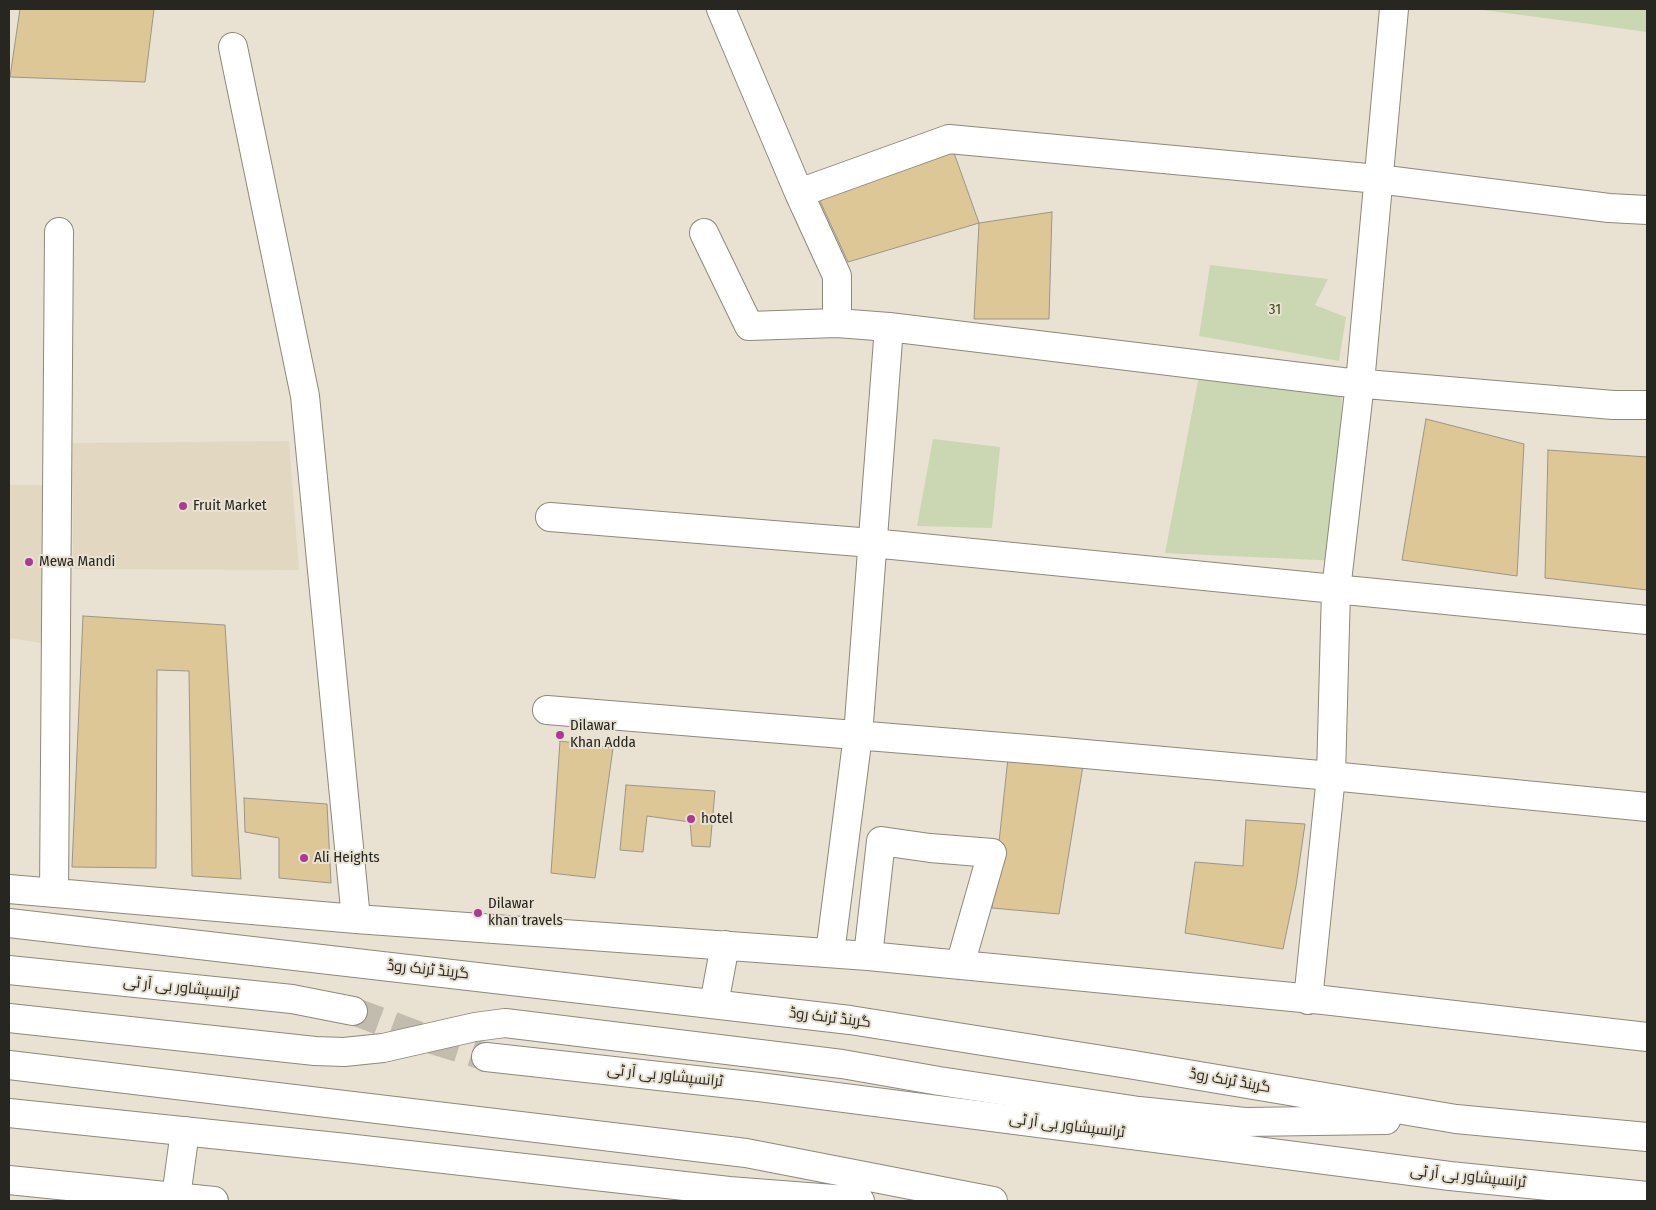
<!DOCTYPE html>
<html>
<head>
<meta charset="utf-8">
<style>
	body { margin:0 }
	#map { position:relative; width:1656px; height:1210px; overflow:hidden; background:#e9e2d3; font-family:"Fira Sans Condensed",sans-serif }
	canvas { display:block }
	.frame { position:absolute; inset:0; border:10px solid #282620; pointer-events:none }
</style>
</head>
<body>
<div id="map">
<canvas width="1656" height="1210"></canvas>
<div class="frame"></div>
</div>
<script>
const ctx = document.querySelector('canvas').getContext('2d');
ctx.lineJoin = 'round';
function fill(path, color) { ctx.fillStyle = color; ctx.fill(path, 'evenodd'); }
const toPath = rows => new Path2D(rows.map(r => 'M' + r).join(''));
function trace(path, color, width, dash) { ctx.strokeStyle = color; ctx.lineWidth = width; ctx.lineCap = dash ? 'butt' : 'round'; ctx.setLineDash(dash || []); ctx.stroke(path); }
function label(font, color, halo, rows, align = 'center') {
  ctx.font = font + ' "Fira Sans Condensed",Cairo,sans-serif'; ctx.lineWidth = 4; ctx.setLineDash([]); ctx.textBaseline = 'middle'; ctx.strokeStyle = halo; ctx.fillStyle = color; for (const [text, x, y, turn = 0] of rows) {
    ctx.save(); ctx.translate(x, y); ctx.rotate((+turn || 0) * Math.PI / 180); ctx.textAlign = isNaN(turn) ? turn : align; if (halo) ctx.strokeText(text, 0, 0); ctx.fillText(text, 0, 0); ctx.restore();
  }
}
fill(toPath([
	[289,441,299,570,73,569,72,443],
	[9,485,51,485,46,644,9,638]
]), '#e2d8c2');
fill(toPath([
	[1476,9,1647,9,1647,32,1582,23],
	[1210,265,1328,279,1315,305,1346,317,1339,361,1199,336],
	[1201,365,1342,382,1339,561,1165,553],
	[933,439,1000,447,992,528,917,526]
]), '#cbd7b3');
const building = toPath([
	[20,9,154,9,145,82,10,77,20,9],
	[949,139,979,223,848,262,814,188,949,139],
	[1052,212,1049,319,974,319,979,223,1052,212],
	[1426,419,1524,444,1517,576,1402,560,1426,419],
	[1548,450,1647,457,1647,590,1545,578,1548,450],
	[83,616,225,625,241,879,192,876,189,671,157,670,156,868,72,867,83,616],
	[1010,739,1086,747,1059,914,992,908,1010,739],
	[560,741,613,748,595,878,551,873,560,741],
	[626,785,715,791,710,847,692,846,690,822,647,816,643,852,620,850,626,785],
	[244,798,327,804,331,883,279,878,279,838,245,832,244,798],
	[1246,820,1305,824,1296,886,1283,949,1185,933,1195,862,1243,866,1246,820]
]);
fill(building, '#dec796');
trace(building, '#9b9587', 1);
trace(toPath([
	[353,1011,420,1036,486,1057]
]), '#c2bcaf', 28, [28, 14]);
const minor = toPath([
	[721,9,799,193,837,276,837,323],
	[233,47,305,396,356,919],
	[799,193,949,139,1378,179,1609,208,1647,210],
	[704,233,749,326,837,323,889,327,1342,382,1613,405,1647,405],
	[550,517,872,543,1647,620],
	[547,710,1052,751,1331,776,1647,807],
	[9,889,356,919,868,956,1323,1000,1647,1037],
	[54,893,59,232],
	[830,953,858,735,889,327],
	[868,956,881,841,930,848,992,853,960,965],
	[9,970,292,999,353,1011],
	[1308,1000,1331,776,1336,590,1360,383,1394,9],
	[714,1004,725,945],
	[486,1057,759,1087,1450,1176,1647,1196],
	[9,1180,214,1201],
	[176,1197,185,1131]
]);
const highway = toPath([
	[9,923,850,1020,1134,1065,1456,1119,1647,1137],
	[9,1018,315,1051,344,1052,383,1048,475,1027,505,1023,842,1064,939,1081,1139,1111,1245,1122,1386,1120],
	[9,1065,746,1153,993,1201],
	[9,1113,346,1148,729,1191,860,1201]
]);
trace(minor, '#8e887b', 30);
trace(highway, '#8e887b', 30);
trace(minor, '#fff', 28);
trace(highway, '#fff', 28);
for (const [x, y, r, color] of [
	[183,506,5,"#ac3993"],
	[29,562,5,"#ac3993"],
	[560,735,5,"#ac3993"],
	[691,819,5,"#ac3993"],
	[304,858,5,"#ac3993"],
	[478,913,5,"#ac3993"]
]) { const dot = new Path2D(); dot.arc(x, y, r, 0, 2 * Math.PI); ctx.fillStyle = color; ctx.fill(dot); trace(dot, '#e9e2d3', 2); }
label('15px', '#3b4913', '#e9e2d3', [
	["31",1275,310]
]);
label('15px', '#282620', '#e9e2d3', [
	["Fruit Market",193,506],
	["Mewa Mandi",39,562],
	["Dilawar",570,726],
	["Khan Adda",570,743],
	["hotel",701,819],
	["Ali Heights",314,858],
	["Dilawar",488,904],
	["khan travels",488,921]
], 'left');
label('15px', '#282620', '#e9e2d3', [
	["گرینڈ ٹرنک روڈ",428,970,6],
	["ٹرانسپشاور بی آر ٹی",181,988,6],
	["گرینڈ ٹرنک روڈ",830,1018,7],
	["ٹرانسپشاور بی آر ٹی",665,1076,6],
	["گرینڈ ٹرنک روڈ",1230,1081,10],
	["ٹرانسپشاور بی آر ٹی",1067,1126,7],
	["ٹرانسپشاور بی آر ٹی",1468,1177,6]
]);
</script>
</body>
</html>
